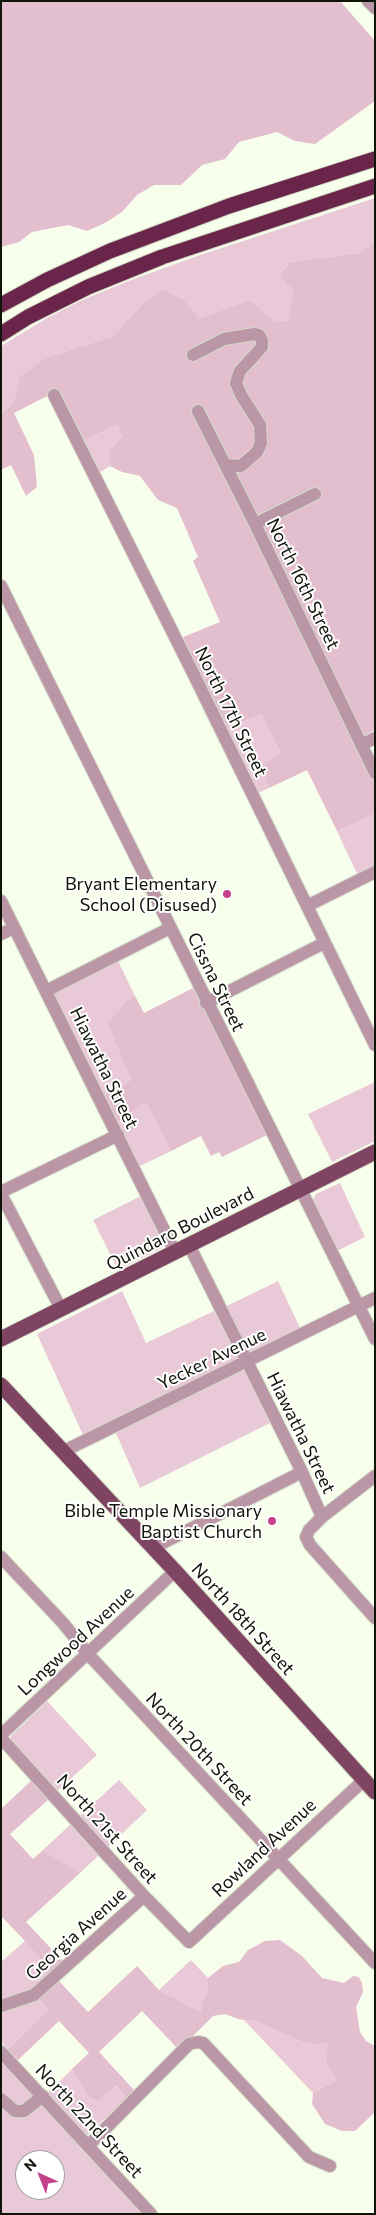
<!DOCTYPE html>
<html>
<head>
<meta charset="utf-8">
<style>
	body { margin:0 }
	#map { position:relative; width:376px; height:2215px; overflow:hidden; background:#f7feeb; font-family:Commissioner,sans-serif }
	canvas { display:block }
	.frame { position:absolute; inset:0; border:2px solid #101409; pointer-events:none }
	.north { position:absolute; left:15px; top:2150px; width:50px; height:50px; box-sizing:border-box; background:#fff; border:1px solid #9fa19d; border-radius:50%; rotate:316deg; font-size:14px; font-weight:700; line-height:20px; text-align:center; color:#101409 }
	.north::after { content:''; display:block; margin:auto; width:18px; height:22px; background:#c4428b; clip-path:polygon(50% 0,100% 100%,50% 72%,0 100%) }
</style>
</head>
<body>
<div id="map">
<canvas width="376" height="2215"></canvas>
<div class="frame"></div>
<div class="north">N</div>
</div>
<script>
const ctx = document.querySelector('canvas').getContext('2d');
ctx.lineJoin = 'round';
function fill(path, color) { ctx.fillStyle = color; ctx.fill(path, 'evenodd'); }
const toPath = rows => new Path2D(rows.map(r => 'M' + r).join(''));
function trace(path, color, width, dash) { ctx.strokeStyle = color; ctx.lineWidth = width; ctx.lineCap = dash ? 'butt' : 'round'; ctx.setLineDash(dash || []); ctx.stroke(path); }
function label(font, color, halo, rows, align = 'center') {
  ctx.font = font + ' Commissioner,sans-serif'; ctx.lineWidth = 4; ctx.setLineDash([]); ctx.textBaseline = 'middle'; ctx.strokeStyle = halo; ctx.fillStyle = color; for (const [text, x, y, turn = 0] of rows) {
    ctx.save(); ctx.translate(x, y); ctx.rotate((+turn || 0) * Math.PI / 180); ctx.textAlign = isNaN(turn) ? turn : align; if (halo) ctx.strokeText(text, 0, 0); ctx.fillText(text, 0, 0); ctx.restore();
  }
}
fill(toPath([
	[375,198,375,242,359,253,290,262,279,275,293,291,290,321,275,323,250,300,199,320,185,301,143,303,113,336,46,358,14,403,1,414,1,346,47,318,80,301,131,280,200,255],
	[117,425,122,436,108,451,110,466,99,473,83,441],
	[261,714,280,751,261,768,269,788,256,794,225,729],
	[375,811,375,867,358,876,337,831,373,815],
	[118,961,135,996,127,1000,109,1023,131,1080,104,1095,54,996,56,991],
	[375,1082,375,1141,332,1162,308,1114],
	[146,1103,171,1151,138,1167,117,1122],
	[340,1183,365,1237,337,1251,312,1201,316,1194],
	[141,1196,163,1245,162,1248,118,1270,93,1220],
	[278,1281,301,1330,252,1355,248,1353,225,1307],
	[122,1291,146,1343,214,1311,238,1359,84,1437,37,1334],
	[241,1371,246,1372,270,1423,140,1488,116,1433],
	[47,1701,97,1755,57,1791,11,1740,11,1736],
	[119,1780,147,1810,108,1847,80,1816],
	[71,1824,99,1855,80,1873,43,1850],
	[25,1941,51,1973,30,1991,1,2001,1,1962],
	[191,1960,208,1978,208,1989,201,2005,203,2014,159,1990],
	[38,1999,48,2010,7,2050,1,2041,1,2011],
	[244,2020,257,2022,302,2042,318,2045,330,2043,326,2054,327,2066,336,2080,313,2093],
	[1,2060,144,2214,1,2214],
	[25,2160,55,2160,55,2190,25,2190],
	[72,2069,88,2097,97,2102,114,2086,127,2098,87,2135,84,2135,47,2094]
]), '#e9c8d7');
fill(toPath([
	[1,1,340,1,375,41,375,101,315,144,295,141,277,132,239,142,225,159,202,165,181,185,154,185,137,195,122,212,105,223,87,231,68,225,32,232,19,242,1,247],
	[375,242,375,730,354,741,375,783,375,811,373,815,337,831,307,770,269,788,261,768,280,751,261,714,225,729,181,638,220,622,193,561,198,557,177,508,158,500,140,476,122,472,110,466,108,451,122,436,117,425,83,441,57,391,14,413,34,455,37,487,26,496,11,465,1,470,1,414,14,403,20,377,46,358,113,336,143,303,164,290,185,301,199,319,250,300,275,322,289,321,293,291,279,275,290,262,359,253],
	[193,988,267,1135,222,1157,219,1152,211,1156,201,1136,171,1151,146,1103,117,1122,104,1095,131,1080,108,1023,127,1000,135,996,144,1013],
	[32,1780,49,1799,10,1834,33,1859,43,1850,80,1873,26,1922,63,1961,51,1973,25,1941,1,1916,1,1809],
	[280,1940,302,1956,322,1978,344,1983,353,1976,359,1977,362,1983,363,1992,356,2007,360,2032,366,2041,375,2046,375,2112,355,2131,342,2131,325,2124,312,2104,313,2093,336,2080,327,2066,326,2054,329,2043,318,2045,302,2042,257,2022,238,2019,225,2014,213,2016,179,2050,142,2011,99,2052,135,2091,127,2098,115,2086,97,2102,88,2097,72,2069,89,2053,59,2021,17,2061,7,2050,48,2010,38,1999,58,1980,88,2012,137,1966,159,1990,202,2013,201,2005,208,1989,208,1978,223,1966,239,1962,248,1950,265,1941]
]), '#e3bece');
const minor = toPath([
	[368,1,375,8],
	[193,355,224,339,255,334,259,335,262,341,262,347,240,371,236,383,241,395,260,425,261,443,257,452,241,466,225,465],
	[54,395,194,675,375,1045],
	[198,411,255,524,375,773],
	[255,524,315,494],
	[1,586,375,1339],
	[361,745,375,738],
	[1,901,175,1252],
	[307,906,375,872],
	[1,934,14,928],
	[46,991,170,928],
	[206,1003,324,943],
	[1,1192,118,1135],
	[1,1194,61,1309],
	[189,1245,302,1472,322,1517],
	[64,1451,375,1298],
	[375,1476,322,1517,309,1530,306,1537,310,1545,375,1618],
	[153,1548,302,1472],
	[1,1557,63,1623,88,1654,375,1963],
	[1,1735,175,1571],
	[1,1738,144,1896,189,1942,364,1780],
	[1,2006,34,1995,144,1896],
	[1,2052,151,2214],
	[1,2099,15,2111,24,2111,43,2096],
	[88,2146,189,2044,198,2042,203,2043,207,2047,309,2157,330,2166]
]);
const major = toPath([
	[1,1339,375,1152],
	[1,1385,175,1571,375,1792]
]);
const highway = toPath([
	[1,305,47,280,110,251,229,206,375,159],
	[1,334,28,317,88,287,162,257,375,186]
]);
trace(minor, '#d2d9c7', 14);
trace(major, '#d2d9c7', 17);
trace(highway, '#d2d9c7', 17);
trace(minor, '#ba96a7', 12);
trace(major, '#7f4462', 15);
trace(highway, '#69254a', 15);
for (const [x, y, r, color] of [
	[227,894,5,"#c4428b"],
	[272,1521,5,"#c4428b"]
]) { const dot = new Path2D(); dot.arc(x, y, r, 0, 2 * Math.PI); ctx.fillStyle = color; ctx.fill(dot); trace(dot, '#fff', 2); }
label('18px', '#101409', '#fff', [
	["North 16th Street",303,584,64],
	["North 17th Street",231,712,64],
	["Cissna Street",216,982,64],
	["Hiawatha Street",104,1068,64],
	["Quindaro Boulevard",180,1229,-27],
	["Yecker Avenue",212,1359,-26],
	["Hiawatha Street",301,1433,64],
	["North 18th Street",243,1619,48],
	["Longwood Avenue",76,1641,-43],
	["North 20th Street",199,1749,47],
	["North 21st Street",107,1829,48],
	["Rowland Avenue",264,1848,-43],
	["Georgia Avenue",76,1934,-42],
	["North 22nd Street",89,2121,47]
]);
label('18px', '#101409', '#fff', [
	["Bryant Elementary",217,884],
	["School (Disused)",217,905],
	["Bible Temple Missionary",262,1511],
	["Baptist Church",262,1532]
], 'right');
</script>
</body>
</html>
